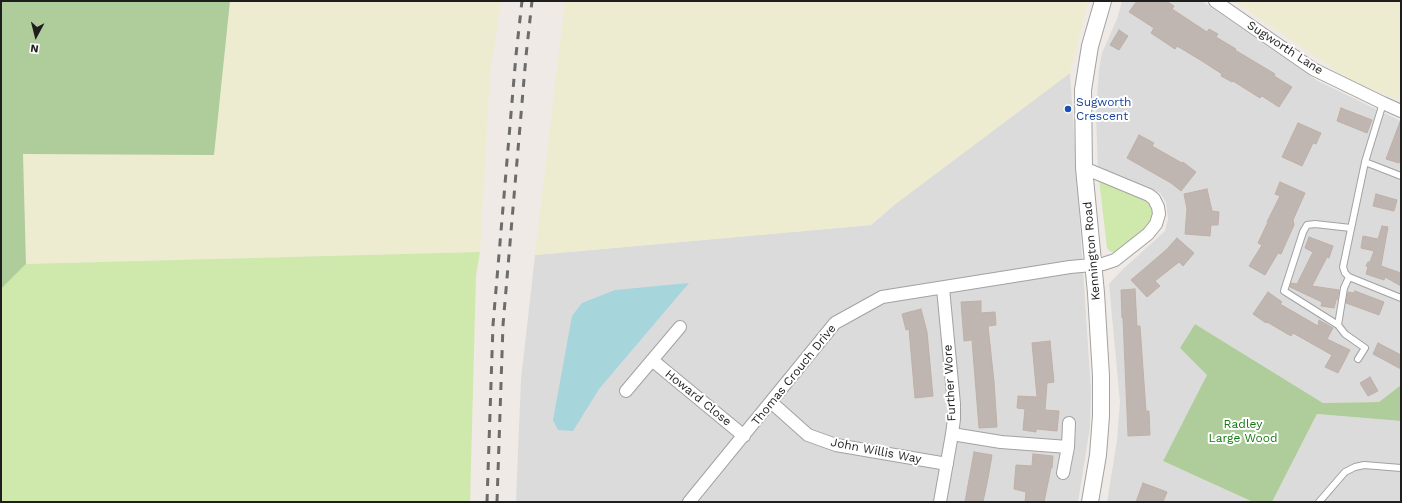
<!DOCTYPE html>
<html>
<head>
<meta charset="utf-8">
<style>
	body { margin:0 }
	#map { position:relative; width:1402px; height:503px; overflow:hidden; background:#efeae5; font-family:"Work Sans",sans-serif }
	canvas { display:block }
	.frame { position:absolute; inset:0; border:2px solid #1e1e1e; pointer-events:none }
	.north { position:absolute; left:16px; top:16px; width:40px; height:40px; -webkit-text-stroke:3px #fff; paint-order:stroke; rotate:187deg; font-size:11px; font-weight:700; line-height:16px; text-align:center; color:#1e1e1e }
	.north::after { content:''; display:block; margin:auto; width:14px; height:18px; background:#1e1e1e; clip-path:polygon(50% 0,100% 100%,50% 72%,0 100%) }
</style>
</head>
<body>
<div id="map">
<canvas width="1402" height="503"></canvas>
<div class="frame"></div>
<div class="north">N</div>
</div>
<script>
const ctx = document.querySelector('canvas').getContext('2d');
ctx.lineJoin = 'round';
function fill(path, color) { ctx.fillStyle = color; ctx.fill(path, 'evenodd'); }
const toPath = rows => new Path2D(rows.map(r => 'M' + r).join(''));
function trace(path, color, width, dash) { ctx.strokeStyle = color; ctx.lineWidth = width; ctx.lineCap = dash ? 'butt' : 'round'; ctx.setLineDash(dash || []); ctx.stroke(path); }
function label(font, color, halo, rows, align = 'center') {
  ctx.font = font + ' "Work Sans",sans-serif'; ctx.lineWidth = 4; ctx.setLineDash([]); ctx.textBaseline = 'middle'; ctx.strokeStyle = halo; ctx.fillStyle = color; for (const [text, x, y, turn = 0] of rows) {
    ctx.save(); ctx.translate(x, y); ctx.rotate((+turn || 0) * Math.PI / 180); ctx.textAlign = isNaN(turn) ? turn : align; if (halo) ctx.strokeText(text, 0, 0); ctx.fillText(text, 0, 0); ctx.restore();
  }
}
fill(toPath([
	[1122,1,1202,1,1318,81,1401,121,1401,385,1379,402,1323,403,1195,324,1180,348,1208,375,1163,461,1253,502,1107,502,1117,440,1120,402,1109,284,1122,270,1165,231,1168,219,1166,202,1160,193,1098,171,1096,114,1099,69,1102,53,1117,19],
	[1070,73,1091,391,1090,427,1078,502,516,502,521,379,535,255,871,225,894,205],
	[1317,414,1401,421,1401,502,1272,502]
]), '#dcdbdb');
fill(toPath([
	[230,1,501,1,490,76,480,252,26,264,23,154,214,154],
	[565,1,1088,1,1070,73,894,205,871,225,535,255],
	[1234,1,1401,1,1401,101,1350,80]
]), '#edecd0');
fill(toPath([
	[1099,179,1148,201,1152,208,1153,216,1150,224,1120,251,1111,252,1107,248],
	[480,252,476,275,470,502,1,502,1,289,26,264]
]), '#cfe8ac');
fill(toPath([
	[1,1,230,1,214,155,23,154,26,264,1,289],
	[1195,324,1323,403,1379,402,1401,385,1401,421,1317,414,1272,502,1253,502,1163,461,1207,375,1180,348]
]), '#afcd9a');
fill(toPath([
	[689,283,599,389,573,431,558,430,553,420,572,316,582,303,615,290]
]), '#a6d5dc');
const building = toPath([
	[1137,1,1166,1,1174,6,1172,9,1207,32,1209,29,1218,34,1216,37,1236,49,1235,50,1275,74,1274,76,1292,87,1279,107,1262,96,1260,98,1233,81,1232,82,1221,76,1222,74,1202,61,1177,46,1175,49,1151,33,1154,28,1129,12,1137,1],
	[1119,30,1128,36,1119,50,1110,45,1119,30],
	[1341,108,1372,120,1367,133,1337,121,1341,108],
	[1400,122,1401,122,1401,158,1399,163,1386,159,1400,122],
	[1298,123,1321,133,1316,144,1313,143,1302,166,1282,157,1298,123],
	[1139,135,1154,143,1152,146,1182,163,1183,162,1196,172,1181,191,1171,183,1127,158,1139,135],
	[1280,182,1305,193,1293,220,1294,225,1281,254,1278,253,1265,275,1249,266,1262,245,1258,243,1268,222,1267,222,1280,196,1275,194,1280,182],
	[1207,189,1212,211,1219,212,1218,225,1211,225,1210,236,1185,234,1187,209,1184,194,1207,189],
	[1376,194,1397,200,1394,211,1373,206,1376,194],
	[1382,226,1388,227,1381,266,1401,273,1401,286,1385,277,1384,280,1366,274,1368,267,1366,266,1368,262,1370,262,1374,251,1361,248,1363,236,1378,239,1382,226],
	[1309,237,1333,246,1329,258,1327,257,1312,286,1339,290,1337,300,1336,300,1334,308,1321,306,1322,302,1290,287,1291,283,1297,284,1313,252,1305,248,1309,237],
	[1177,238,1194,253,1183,266,1179,262,1155,281,1160,286,1147,297,1131,280,1166,250,1177,238],
	[1135,289,1137,326,1140,326,1146,411,1149,411,1150,435,1128,436,1123,318,1122,318,1121,290,1135,289],
	[1355,291,1384,302,1379,315,1346,303,1348,292,1354,293,1355,291],
	[1268,292,1282,302,1280,304,1318,326,1319,320,1333,328,1327,339,1350,350,1338,373,1325,367,1332,355,1293,333,1291,336,1267,322,1266,323,1253,314,1268,292],
	[981,301,981,313,995,312,996,325,988,326,994,382,997,427,979,428,972,340,964,341,961,302,981,301],
	[921,309,927,332,933,396,915,398,909,329,906,330,902,314,921,309],
	[1050,341,1054,382,1047,383,1045,410,1059,411,1057,431,1036,429,1036,432,1023,430,1025,409,1017,408,1018,396,1037,397,1032,343,1050,341],
	[1378,343,1401,355,1401,369,1373,354,1378,343],
	[1370,377,1378,391,1368,396,1360,383,1370,377],
	[974,452,992,455,988,478,983,502,965,502,974,452],
	[1033,454,1053,456,1052,468,1051,468,1044,502,1025,502,1026,492,1014,489,1016,465,1032,466,1033,454],
	[1143,483,1167,492,1163,502,1136,502,1143,483]
]);
fill(building, '#bfb6b1');
trace(building, '#c0b0a7', 1);
const service = toPath([
	[1383,103,1365,162,1343,267,1345,273,1349,277,1401,298],
	[1365,162,1401,176],
	[1351,228,1315,224,1307,225,1303,232,1284,291,1338,325,1345,334,1365,348,1358,359],
	[1338,325,1344,288,1349,277],
	[1319,502,1345,472,1355,467,1364,465,1401,468]
]);
const minor = toPath([
	[1215,1,1313,69,1383,103,1401,111],
	[652,360,744,436],
	[626,391,680,327],
	[771,402,808,435,836,445,947,464],
	[952,434,1001,442,1068,447],
	[1063,473,1068,447,1069,423],
	[689,502,835,323,882,297,1070,267,1103,264,1115,260,1148,234,1156,224,1159,214,1158,207,1154,199,1149,195,1084,168],
	[940,502,952,434,954,419,954,404,943,288]
]);
const tertiary = toPath([
	[1090,502,1098,455,1101,416,1101,376,1096,293,1084,168,1083,90,1090,46,1103,1]
]);
trace(service, '#a2a2a2', 8);
trace(minor, '#a2a2a2', 14);
trace(tertiary, '#a2a2a2', 18);
trace(service, '#fff', 6);
trace(minor, '#fff', 12);
trace(tertiary, '#fff', 16);
trace(toPath([
	[487,502,493,325,516,55,522,1],
	[497,502,503,325,526,56,532,1]
]), '#6c6c6c', 3, [8, 8]);
for (const [x, y, r, color] of [
	[1068,109,4,"#1a4fb4"]
]) { const dot = new Path2D(); dot.arc(x, y, r, 0, 2 * Math.PI); ctx.fillStyle = color; ctx.fill(dot); trace(dot, '#fff', 1.5); }
label('12px', '#1e1e1e', '#fff', [
	["Sugworth Lane",1285,48,33],
	["Kennington Road",1092,251,-95],
	["Thomas Crouch Drive",794,375,-51],
	["Further Wore",950,383,-93],
	["Howard Close",698,398,39],
	["John Willis Way",876,451,11]
]);
label('12px', '#164399', '#fff', [
	["Sugworth",1076,102],
	["Crescent",1076,116]
], 'left');
label('12px', '#107a0e', '#fff', [
	["Radley",1243,424],
	["Large Wood",1243,438]
]);
</script>
</body>
</html>
